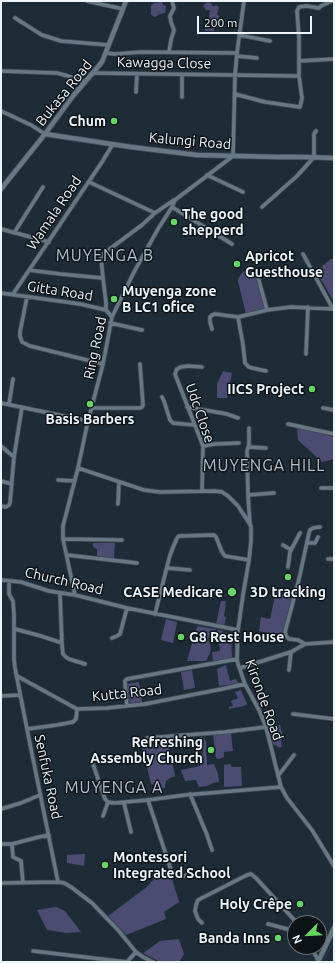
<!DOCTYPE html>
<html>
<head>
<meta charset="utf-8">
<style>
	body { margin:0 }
	#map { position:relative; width:335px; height:963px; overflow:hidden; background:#1e2c37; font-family:Ubuntu,sans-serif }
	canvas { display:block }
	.frame { position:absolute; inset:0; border:2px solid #edf6fd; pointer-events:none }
	.north { position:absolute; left:287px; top:915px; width:40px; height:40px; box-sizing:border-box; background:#0e1318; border:1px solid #676e74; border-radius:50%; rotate:246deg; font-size:11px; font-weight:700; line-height:16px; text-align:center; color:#edf6fd }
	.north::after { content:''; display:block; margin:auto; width:14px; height:18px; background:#67d466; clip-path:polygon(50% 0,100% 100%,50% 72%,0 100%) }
	.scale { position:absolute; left:197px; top:16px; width:115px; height:18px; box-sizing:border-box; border:2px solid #edf6fd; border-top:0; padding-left:5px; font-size:12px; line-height:14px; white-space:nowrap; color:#edf6fd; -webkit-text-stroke:3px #0e1318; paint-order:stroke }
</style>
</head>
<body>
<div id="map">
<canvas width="335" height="963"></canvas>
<div class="frame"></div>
<div class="north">N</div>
<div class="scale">200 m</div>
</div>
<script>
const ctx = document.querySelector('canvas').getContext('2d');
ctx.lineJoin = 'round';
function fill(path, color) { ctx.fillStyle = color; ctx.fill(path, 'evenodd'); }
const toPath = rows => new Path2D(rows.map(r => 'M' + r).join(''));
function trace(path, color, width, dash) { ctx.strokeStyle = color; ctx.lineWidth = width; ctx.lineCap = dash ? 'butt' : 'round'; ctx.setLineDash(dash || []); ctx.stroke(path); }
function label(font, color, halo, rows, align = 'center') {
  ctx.font = font + ' Ubuntu,sans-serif'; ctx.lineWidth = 3; ctx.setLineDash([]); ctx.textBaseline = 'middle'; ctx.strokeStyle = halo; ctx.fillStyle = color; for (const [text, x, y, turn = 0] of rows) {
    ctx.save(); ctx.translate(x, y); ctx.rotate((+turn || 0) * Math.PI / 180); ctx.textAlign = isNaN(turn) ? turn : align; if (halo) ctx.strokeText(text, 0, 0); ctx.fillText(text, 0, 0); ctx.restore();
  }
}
fill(toPath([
	[162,2,163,5,166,6,165,13,160,14,155,17,151,15,151,6,154,3],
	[207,2,211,3,213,7,216,5,219,7,217,14,219,16,219,19,216,20,214,31,205,31,204,26,208,27,210,10,206,10,203,6],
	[331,259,334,259,334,302,316,271],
	[249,265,257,276,266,309,246,314,238,281,239,277],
	[223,371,232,373,227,398,217,398,217,384],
	[297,427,334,437,334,459,322,462,298,440],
	[93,543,115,543,114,559,97,557,97,549,93,547],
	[276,591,292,595,283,637,259,631,261,617,270,619],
	[221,601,225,601,226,604,224,616,226,617,224,626,216,624],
	[166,619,177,622,173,643,161,640],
	[197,626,216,629,215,633,212,632,208,639,211,647,210,653,206,661,187,661],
	[217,629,231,635,232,658,213,661,212,652,220,651],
	[226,665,230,681,236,679,239,684,219,686,217,669],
	[192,670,195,688,184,690,181,672],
	[139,682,142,702,130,704,127,684],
	[241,690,247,704,244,706,229,709,229,707,233,706,231,701,238,698,235,692],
	[274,725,280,725,282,733,285,739,282,739,281,743,282,746,280,748,273,744,269,730,273,730],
	[227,732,231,733,233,751,224,752,224,757,219,759,216,758,213,734],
	[200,737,204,738,206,742,207,765,214,764,218,774,219,782,213,783,207,786,199,787,196,780,185,781,181,770,200,766,203,750,201,748],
	[168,742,175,776,170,778,166,781,165,788,157,789,156,786,151,784,142,747],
	[230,764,232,767,241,767,242,786,224,787,224,765],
	[85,854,84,866,67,863,67,855],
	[162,869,170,872,179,902,164,912,166,919,126,935,108,916,148,886],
	[56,907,65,911,81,932,66,933,47,930,37,910],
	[179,939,184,954,179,962,160,962,143,953,160,941]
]), '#4c4c72');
trace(toPath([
	[320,953,334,921],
	[323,962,334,940]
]), '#17464b', 1);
const minor = toPath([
	[87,1,123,9],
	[15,18,42,35,61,41,109,45],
	[239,35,270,41],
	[169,52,171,40,174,30,171,22,170,16,174,8,172,1],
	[107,53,115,54,141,52,237,53],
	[237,56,257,58],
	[299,61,334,59],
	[1,71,57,73,68,76,85,82],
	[93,73,299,76],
	[136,92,137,74],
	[235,94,265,102,300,107,302,98,299,76,299,37,297,11,299,7,306,6,319,8,321,6,332,1],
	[182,97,182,75],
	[1,111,31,125,45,134],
	[207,175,243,192],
	[89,182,155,213],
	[172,207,232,244],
	[262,207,297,176,314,157,314,134,316,131],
	[1,229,49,242],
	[14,233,43,187],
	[303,254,333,309],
	[29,270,60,274,103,278,106,303,106,310],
	[258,277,267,310],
	[103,278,101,258,103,254,142,225,155,213,174,200],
	[1,293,80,304,106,310,112,317],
	[13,294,102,162,113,144],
	[27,297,20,332,20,336,22,342,30,346,103,364],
	[238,317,243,345,245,363,249,367,252,368,266,371],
	[110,323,142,330],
	[212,329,210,322,210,317,212,315,215,314,238,317,267,310,291,307,334,309],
	[306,354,308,307],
	[162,397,164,401,170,420,173,423,194,425],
	[1,403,88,421],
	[9,404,13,379],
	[187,407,227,414,238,418],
	[92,408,140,408,142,407,143,405,140,364],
	[323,408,334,410],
	[288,424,334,434],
	[249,428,249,444,247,451,248,495,250,525],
	[1,446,14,457],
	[203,446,215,444,239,443],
	[248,447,266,448],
	[78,468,144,490,160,492,215,491,222,492,228,496,238,506,251,526,251,541,249,560,243,595,238,630,237,659,238,664,245,684,259,710,266,727,281,787,287,798,312,830,334,866],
	[58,480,75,481],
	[1,481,12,484],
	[321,488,334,488],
	[202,491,203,446,175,374,177,369,181,367,188,366,202,367],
	[248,495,274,493],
	[118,504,119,482],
	[1,506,6,507,9,505,10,503,14,457,22,407],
	[320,527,313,528,310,530,309,533,299,579,285,632,286,636,289,639,298,640,305,644,334,642],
	[63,539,122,540],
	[307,543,315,543,318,537],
	[283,545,291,550],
	[67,555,137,563],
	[328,559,334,559],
	[288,567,290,552,300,533],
	[167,568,190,570],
	[1,580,21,582,49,591,75,595,127,608,238,630],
	[9,581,9,594,13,601,14,615,14,659,15,668,27,729,58,882],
	[60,594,62,645,63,654,66,657,69,659,85,664],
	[75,595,63,539,63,526,78,468,88,421,103,364,112,317,134,272,158,229,172,207,175,200,233,156,235,76,237,53,244,1],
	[155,614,170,555,177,538,179,536,214,535,216,537,222,552,225,556,249,560],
	[15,629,41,636,62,643],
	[112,638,117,636,120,634,127,608],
	[240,668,291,652,305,644],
	[289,670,291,652],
	[17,676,77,709,107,708,145,704,222,689,245,684],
	[1,696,20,695],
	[127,706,125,683,125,681,127,679,237,659],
	[293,714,334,719],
	[27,729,57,725,73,722,76,719,77,709],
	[147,738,225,732,266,727],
	[93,764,105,799,108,802,114,803,148,800,185,795,281,787],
	[278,776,294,755],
	[190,794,207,835,212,850],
	[148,800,171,870,177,876,181,877,187,875],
	[124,803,131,832],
	[1,809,21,803,40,795],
	[103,816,108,802],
	[1,844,12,844,39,837,49,835],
	[12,844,13,857,21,861,23,883],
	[1,883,58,882,64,883,71,887,92,903,118,930,136,952,143,957,153,962],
	[202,923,198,919,195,911,196,905,198,900,247,875,251,874,256,878,297,923],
	[268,924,295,931],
	[311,947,319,962],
	[33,951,127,962],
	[127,962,136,952]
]);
const tertiary = toPath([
	[45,134,131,147,197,155,278,157,302,157,334,158],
	[1,189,45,134,73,96,102,62,126,1],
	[318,962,334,928]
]);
trace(minor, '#3f4a54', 5);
trace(tertiary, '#3f4a54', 6);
trace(minor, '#677783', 3.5);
trace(tertiary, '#677783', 4.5);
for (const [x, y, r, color] of [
	[114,121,4,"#67d466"],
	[174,222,4,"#67d466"],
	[237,264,4,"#67d466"],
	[114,299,4,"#67d466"],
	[312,389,4,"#67d466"],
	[90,404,4,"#67d466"],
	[288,577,4,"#67d466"],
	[232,592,5,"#67d466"],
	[181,637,4,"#67d466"],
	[211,750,4,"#67d466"],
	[105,865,4,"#67d466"],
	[300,904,4,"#67d466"],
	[278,938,4,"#67d466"]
]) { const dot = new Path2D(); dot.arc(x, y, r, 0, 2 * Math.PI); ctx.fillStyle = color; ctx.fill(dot); trace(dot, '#0e1318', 1.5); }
label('14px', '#edf6fd', '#0e1318', [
	["Kawagga Close",164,63,1],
	["Bukasa Road",64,93,-51],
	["Kalungi Road",190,141,5],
	["Wamala Road",54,213,-56],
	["Gitta Road",60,291,9],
	["Ring Road",95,348,-78],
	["Udc Close",200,413,71],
	["Church Road",64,581,13],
	["Kutta Road",127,693,-6],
	["Kironde Road",264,700,70],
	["Senfuka Road",48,777,78]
]);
label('bold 14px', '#edf6fd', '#0e1318', [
	["Chum",106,121],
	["The good",182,214,"left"],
	["shepperd",182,230,"left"],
	["Apricot",245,256,"left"],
	["Guesthouse",245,272,"left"],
	["Muyenga zone",122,291,"left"],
	["B LC1 ofice",122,307,"left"],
	["IICS Project",304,389],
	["Basis Barbers",90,419,"center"],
	["CASE Medicare",223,592],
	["3D tracking",288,592,"center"],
	["G8 Rest House",189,637,"left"],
	["Refreshing",203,742],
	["Assembly Church",203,758],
	["Montessori",113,857,"left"],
	["Integrated School",113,873,"left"],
	["Holy Crêpe",292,904],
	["Banda Inns",270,938]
], 'right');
ctx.letterSpacing = '1px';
label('16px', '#b2c2d0', '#0e1318', [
	["MUYENGA B",105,256],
	["MUYENGA HILL",264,466],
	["MUYENGA A",114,788]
]);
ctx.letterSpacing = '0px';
</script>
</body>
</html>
